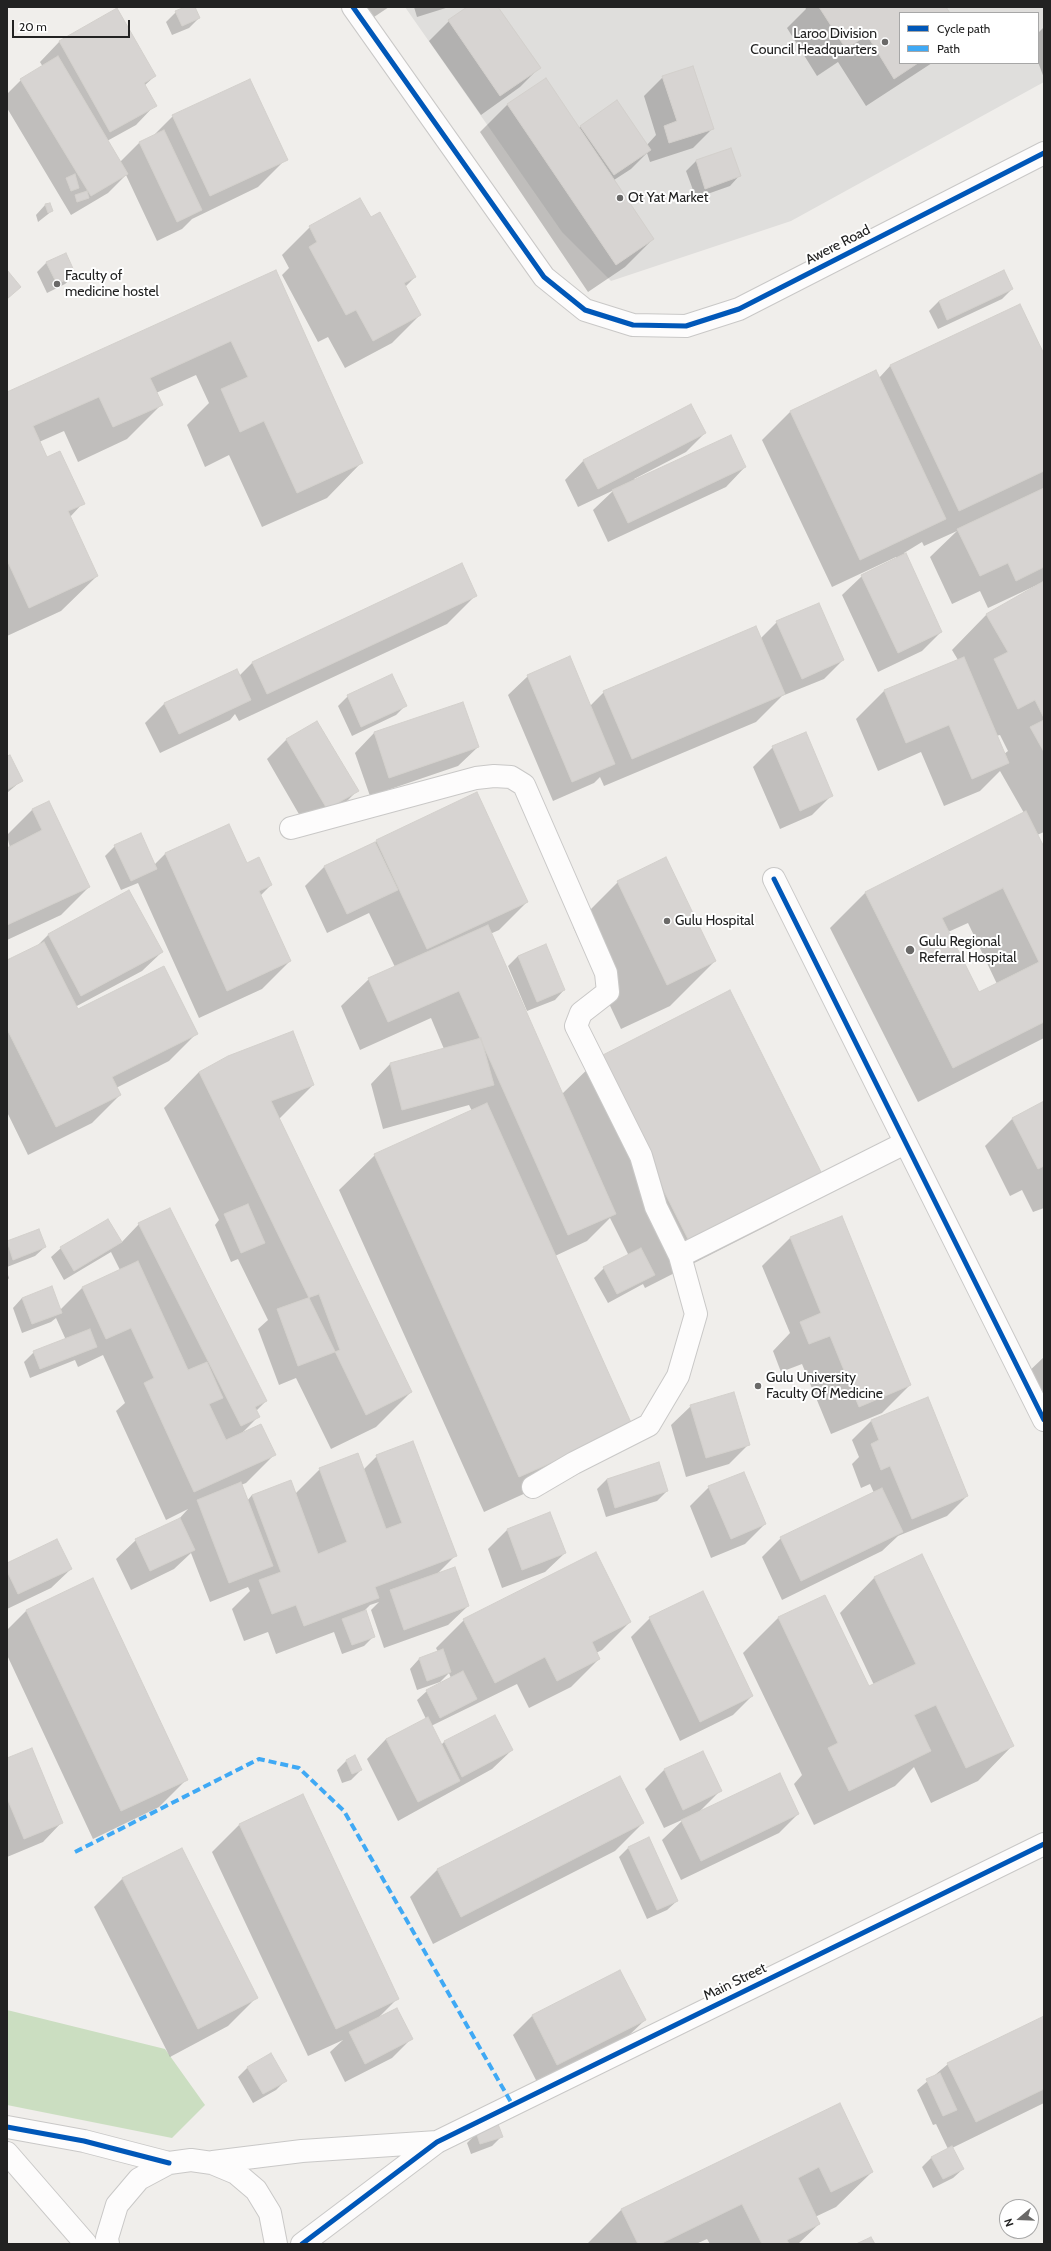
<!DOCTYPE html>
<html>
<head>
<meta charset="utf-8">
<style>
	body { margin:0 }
	#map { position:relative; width:1051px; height:2251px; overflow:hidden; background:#f0eeeb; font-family:Cabin,sans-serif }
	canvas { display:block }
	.frame { position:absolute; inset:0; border:8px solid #222; pointer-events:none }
	.legend { position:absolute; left:899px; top:12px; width:140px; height:52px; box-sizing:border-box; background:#fff; border:1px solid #a7a7a7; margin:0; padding:5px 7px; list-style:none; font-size:12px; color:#222 }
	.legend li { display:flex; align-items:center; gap:8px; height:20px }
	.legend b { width:20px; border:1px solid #a7a7a7 }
	.north { position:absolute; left:999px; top:2199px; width:40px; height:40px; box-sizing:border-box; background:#fff; border:1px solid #a7a7a7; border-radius:50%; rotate:251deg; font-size:11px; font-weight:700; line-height:16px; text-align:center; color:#222 }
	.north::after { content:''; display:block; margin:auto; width:14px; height:18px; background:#6a6968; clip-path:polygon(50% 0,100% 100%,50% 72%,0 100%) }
	.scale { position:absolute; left:12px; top:20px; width:118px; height:18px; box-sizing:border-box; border:2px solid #222; border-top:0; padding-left:5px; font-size:12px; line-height:14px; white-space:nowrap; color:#222; -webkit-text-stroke:3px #fff; paint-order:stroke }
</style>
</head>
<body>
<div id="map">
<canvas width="1051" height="2251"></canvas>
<div class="frame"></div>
<ul class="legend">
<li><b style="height:5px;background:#0057b8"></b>Cycle path</li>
<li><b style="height:5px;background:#3fa9f5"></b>Path</li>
</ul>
<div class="north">N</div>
<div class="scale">20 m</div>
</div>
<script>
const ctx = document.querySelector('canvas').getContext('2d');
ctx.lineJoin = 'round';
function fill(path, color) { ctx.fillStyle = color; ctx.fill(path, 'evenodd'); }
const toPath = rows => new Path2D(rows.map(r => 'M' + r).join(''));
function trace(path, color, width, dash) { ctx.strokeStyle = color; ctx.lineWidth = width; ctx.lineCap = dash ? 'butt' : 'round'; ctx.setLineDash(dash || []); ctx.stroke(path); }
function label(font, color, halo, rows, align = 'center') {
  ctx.font = font + ' Cabin,sans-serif'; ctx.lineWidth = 4; ctx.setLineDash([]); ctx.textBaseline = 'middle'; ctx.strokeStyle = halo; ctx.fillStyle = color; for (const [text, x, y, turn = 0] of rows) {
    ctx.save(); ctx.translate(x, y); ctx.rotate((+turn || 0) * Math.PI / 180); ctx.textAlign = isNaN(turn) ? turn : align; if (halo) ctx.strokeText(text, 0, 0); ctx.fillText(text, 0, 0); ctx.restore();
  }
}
fill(toPath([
	[405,7,1044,7,1044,82,791,221,611,281,562,232],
	[900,13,1038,13,1038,63,900,63]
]), '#dfdedc');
fill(toPath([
	[7,2010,165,2049,205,2105,172,2138,7,2105]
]), '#cbdec1');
fill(toPath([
	[187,7,194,7,199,18,189,28,172,35,166,22,176,12],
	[367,7,389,7,374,17],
	[414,7,449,7,417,17],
	[469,7,497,7,540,67,520,87,481,115,429,41,449,21],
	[805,7,945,7,949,13,900,13,900,63,932,63,866,106,838,62,817,76,787,28,806,9],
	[117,9,155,76,144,86,155,105,136,125,107,141,120,162,139,143,152,137,173,116,286,159,258,187,192,219,182,229,157,241,126,175,108,193,71,215,7,108,7,94,21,80,43,67,40,62,59,42],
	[1044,27,1044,78,1038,62,1038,33],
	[663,77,713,128,693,148,650,162,647,153,631,169,614,180,653,239,625,267,588,292,480,132,508,104,579,128,581,126,647,145,656,135,644,96],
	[730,149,739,176,730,186,696,198,686,171,696,161],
	[45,205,52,211,38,222,36,215],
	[370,218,415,277,405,287,420,315,392,343,345,368,328,337,318,342,282,275,289,268,282,255,310,227],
	[47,262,75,275,65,284,47,293,37,272],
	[276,272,362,462,327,498,262,527,229,455,205,467,187,425,209,403,196,375,156,393,162,404,127,439,78,462,64,431,39,442,47,458,83,503,70,517,97,576,61,611,7,636,7,393],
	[1012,289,1002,299,938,329,929,311,939,301],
	[1020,305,1044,356,1044,832,1037,835,1044,849,1044,1038,918,1102,830,928,865,893,1024,813,1000,771,980,791,944,806,921,752,878,771,856,719,884,691,958,660,952,650,987,614,1040,585,1039,584,988,608,980,591,952,604,930,557,957,531,924,546,922,542,904,553,941,632,922,651,878,672,842,595,862,576,897,559,896,557,832,587,762,440,790,412,876,372,879,378,890,366],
	[1000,735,1008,751,1004,754,996,736],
	[968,923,997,984,978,993,948,932],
	[705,433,686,452,634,479,635,480,745,467,726,487,608,542,593,510,614,490,578,507,565,480,584,460],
	[461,565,475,596,447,624,239,721,235,714,230,720,160,753,145,723,165,703,239,676,252,663],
	[777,622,843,660,824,679,782,696,756,722,604,786,600,777,594,783,553,801,508,695,528,676,590,706,604,692,760,639],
	[348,696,405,706,396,715,352,736,338,706],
	[462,703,478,747,458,766,370,796,355,753,374,733],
	[317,722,357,791,338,810,307,828,267,759,286,740],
	[805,733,832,795,812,815,780,829,753,767,773,747],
	[9,756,21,781,7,793,7,758],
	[48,802,89,887,61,915,7,940,7,849,10,848,7,835,32,810],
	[228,825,246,864,271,885,260,896,290,961,262,989,199,1018,138,883,121,890,105,856,115,846,154,865,165,854],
	[377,841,527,902,499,930,490,934,562,1094,598,1059,822,1176,777,1221,645,1288,643,1284,608,1303,594,1278,604,1268,629,1256,610,1218,587,1241,555,1256,596,1461,484,1512,339,1190,375,1155,472,1111,469,1105,383,1129,371,1084,390,1064,444,1049,431,1018,360,1050,341,1006,369,979,395,967,369,913,327,933,305,886,324,867],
	[618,882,715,961,670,1006,621,1029,573,927],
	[129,891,162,952,142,971,75,1007,77,1010,197,1033,169,1061,116,1088,120,1095,92,1123,28,1155,7,1112,7,961,37,946,48,935],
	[545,945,564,990,555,1000,527,1011,508,966,518,956],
	[199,1072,313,1085,279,1119,411,1392,376,1427,331,1449,296,1378,279,1385,258,1329,268,1320,238,1259,231,1262,215,1225,219,1220,164,1108],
	[1044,1103,1044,1208,1033,1212,1022,1190,1010,1196,985,1146,1013,1118],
	[841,1217,910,1385,882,1413,831,1434,802,1364,781,1372,773,1351,790,1333,762,1266,790,1238],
	[139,1224,266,1401,256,1411,258,1417,241,1434,274,1455,246,1483,241,1485,247,1501,252,1495,295,1494,320,1469,363,1470,377,1456,456,1555,437,1574,468,1606,448,1625,384,1648,371,1610,379,1602,370,1605,365,1610,374,1636,364,1646,342,1654,334,1632,276,1654,268,1632,244,1641,232,1609,250,1591,248,1587,210,1602,191,1553,174,1569,131,1590,116,1559,136,1540,178,1520,188,1509,166,1520,116,1411,125,1403,103,1355,78,1367,75,1360,30,1378,24,1362,34,1352,66,1340,56,1318,51,1322,22,1333,13,1308,22,1298,60,1310,83,1287,120,1270,111,1252,64,1280,51,1257,61,1248,121,1243],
	[38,1230,45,1247,35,1256,7,1267,7,1242],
	[7,1272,9,1278,7,1281],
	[1044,1357,1044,1416,1025,1375],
	[927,1398,967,1496,947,1516,898,1536,882,1551,782,1600,762,1557,781,1538,874,1493,870,1484,861,1488,852,1464,859,1457,852,1440,871,1421],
	[691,1406,748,1445,729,1464,686,1477,671,1425],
	[659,1463,667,1491,657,1501,606,1517,597,1489,607,1479],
	[709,1487,765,1524,745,1544,711,1558,690,1506],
	[549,1513,565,1553,545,1572,502,1588,488,1549,507,1530],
	[7,1564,71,1569,51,1588,7,1609],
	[875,1577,1013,1745,978,1781,931,1803,914,1767,895,1786,814,1825,794,1784,802,1775,743,1653,778,1618,825,1596,869,1687,874,1685,840,1613],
	[27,1610,187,1779,159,1807,93,1839,7,1655,7,1630],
	[650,1618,752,1696,733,1715,680,1741,631,1637],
	[464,1620,630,1622,602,1650,596,1653,599,1659,571,1687,529,1708,517,1684,431,1726,441,1745,445,1741,512,1750,492,1769,398,1821,367,1759,386,1739,426,1719,417,1700,427,1691,451,1678,449,1673,440,1682,417,1690,410,1669,419,1659,438,1652,436,1648],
	[703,1752,721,1790,699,1812,798,1814,779,1833,681,1880,662,1840,684,1819,664,1828,645,1789,664,1770],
	[7,1759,62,1822,43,1842,7,1857],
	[346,1761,361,1770,351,1780,342,1783,337,1770],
	[643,1823,615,1851,433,1944,410,1897,438,1869],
	[240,1824,397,1999,378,2018,412,2038,392,2058,345,2082,330,2052,343,2040,308,2056,212,1852],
	[628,1848,677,1901,667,1910,647,1919,619,1857],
	[181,1849,256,1998,228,2026,170,2057,94,1907,122,1879],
	[620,1971,645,2020,625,2039,538,2084,513,2035,532,2016],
	[1044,2017,1044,2103,952,2148,963,2169,953,2178,933,2188,922,2167,932,2157,948,2149,936,2124,933,2125,917,2090,948,2064],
	[270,2054,285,2081,276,2090,253,2103,238,2077,247,2068],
	[839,2105,872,2172,836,2207,815,2217,819,2224,798,2244,710,2244,707,2239,696,2244,587,2244,621,2210],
	[477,2133,501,2137,492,2146,471,2154,467,2143]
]), '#0003');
const building = toPath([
	[185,7,195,7,200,18,182,26,175,11,185,7],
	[467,7,498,7,541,68,500,96,448,20,467,7],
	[819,7,946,7,950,13,900,13,900,63,918,63,894,79,867,35,846,49,819,7],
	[117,8,156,76,144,83,157,106,110,132,59,41,117,8],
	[58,56,128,174,91,196,20,79,58,56],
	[693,66,714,129,669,143,664,126,677,121,662,76,693,66],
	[546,78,654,239,616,265,507,104,546,78],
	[250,79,288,160,210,196,172,115,250,79],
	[617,100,651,150,614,175,580,126,617,100],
	[164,130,202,210,177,222,139,142,164,130],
	[731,148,741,176,705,189,696,160,731,148],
	[75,174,79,188,71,191,66,178,75,174],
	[87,191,89,198,77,202,75,195,87,191],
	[360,198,371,217,380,212,416,277,404,283,421,315,373,341,356,310,346,315,309,247,317,242,309,226,360,198],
	[50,203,53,211,48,213,45,204,50,203],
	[66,253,76,275,57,284,46,262,66,253],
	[7,270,21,287,7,299,7,270],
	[276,270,363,463,297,493,264,421,240,432,221,389,248,377,231,341,150,378,163,405,113,427,99,397,33,426,47,457,60,451,85,504,68,511,98,576,29,608,7,560,7,392,276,270],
	[1004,270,1013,289,947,320,939,301,1004,270],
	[1020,304,1044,354,1044,471,959,511,890,365,1020,304],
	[876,370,946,519,860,560,790,411,876,370],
	[691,404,706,433,598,489,583,460,691,404],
	[731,435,746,467,628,523,612,490,731,435],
	[1044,488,1044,567,1016,581,1008,563,980,576,957,529,1044,488],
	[906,553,942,632,898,653,861,575,906,553],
	[462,563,477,596,267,694,252,662,462,563],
	[1044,581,1044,718,1035,700,1018,709,994,659,1008,652,986,614,1044,581],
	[819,603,844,660,802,679,776,621,819,603],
	[756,626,785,694,632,759,603,691,756,626],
	[570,656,615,764,572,782,527,675,570,656],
	[964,657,1009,763,972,779,949,725,906,743,884,690,964,657],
	[237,669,251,700,179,734,164,703,237,669],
	[392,674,407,706,361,727,347,695,392,674],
	[463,702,479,747,389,778,374,732,463,702],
	[1044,720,1044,752,1030,727,1044,720],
	[317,721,359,791,327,809,286,739,317,721],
	[806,732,833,796,800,811,772,746,806,732],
	[10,755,23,781,8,789,7,756,10,755],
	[477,792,528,902,427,949,376,840,477,792],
	[49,801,90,887,7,925,7,848,42,830,32,809,49,801],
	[1026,811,1044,847,1044,1022,953,1068,865,892,1026,811],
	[1003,888,1039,962,979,992,942,918,1003,888],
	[229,824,247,863,259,857,272,885,259,891,291,961,227,991,165,853,229,824],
	[141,833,157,869,131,881,114,845,141,833],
	[375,842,398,890,347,914,324,866,375,842],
	[666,857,716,961,667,985,617,881,666,857],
	[129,890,163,952,81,996,48,934,129,890],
	[488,925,616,1214,568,1235,459,991,388,1022,368,978,488,925],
	[44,942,78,1009,164,966,198,1034,112,1077,121,1095,56,1127,7,1029,7,960,44,942],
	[546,944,565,990,537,1002,518,956,546,944],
	[730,990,823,1176,690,1243,597,1058,730,990],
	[293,1031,314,1085,271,1101,412,1392,366,1415,199,1072,228,1056,293,1031],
	[481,1038,494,1085,402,1110,390,1063,481,1038],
	[1044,1101,1044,1166,1038,1169,1012,1118,1044,1101],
	[487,1103,633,1427,519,1477,374,1154,487,1103],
	[248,1204,265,1243,241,1253,224,1214,248,1204],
	[170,1208,267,1401,255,1407,260,1417,241,1426,138,1223,170,1208],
	[842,1216,911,1385,859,1407,830,1336,809,1344,800,1322,821,1313,790,1237,842,1216],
	[108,1219,122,1242,74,1271,60,1247,108,1219],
	[39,1229,46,1247,13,1260,7,1241,39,1229],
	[641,1248,655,1275,617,1294,603,1267,641,1248],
	[138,1261,188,1370,207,1362,223,1398,209,1404,226,1440,261,1424,276,1455,194,1492,144,1383,154,1378,131,1328,106,1339,82,1287,138,1261],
	[52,1286,62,1313,32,1324,22,1298,52,1286],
	[319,1294,340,1350,298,1366,277,1309,319,1294],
	[90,1329,97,1347,40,1369,33,1351,90,1329],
	[734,1392,750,1445,706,1458,690,1405,734,1392],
	[928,1397,968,1496,912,1519,890,1466,881,1470,871,1444,879,1440,871,1420,928,1397],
	[413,1441,457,1556,375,1587,379,1598,304,1626,296,1605,272,1614,259,1580,281,1572,252,1495,291,1480,318,1554,347,1542,319,1468,358,1453,386,1529,402,1523,376,1455,413,1441],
	[659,1462,668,1491,615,1508,607,1479,659,1462],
	[744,1472,766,1524,731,1539,708,1486,744,1472],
	[241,1482,273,1566,229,1583,197,1500,241,1482],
	[882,1488,903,1532,801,1581,780,1537,882,1488],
	[550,1512,566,1553,522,1570,507,1529,550,1512],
	[180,1518,195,1550,150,1571,135,1539,180,1518],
	[57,1539,72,1569,18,1594,7,1571,7,1563,57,1539],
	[596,1552,631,1622,592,1642,600,1659,557,1681,545,1657,495,1683,463,1619,596,1552],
	[922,1554,1014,1746,966,1768,936,1705,914,1715,931,1751,849,1791,828,1748,838,1743,778,1617,825,1595,869,1686,916,1664,874,1577,922,1554],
	[455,1567,469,1606,404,1630,390,1590,455,1567],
	[93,1578,188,1780,121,1811,26,1610,93,1578],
	[703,1591,753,1696,700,1722,649,1617,703,1591],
	[366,1610,375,1637,352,1645,342,1619,366,1610],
	[443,1649,451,1672,427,1681,419,1658,443,1649],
	[463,1671,477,1699,440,1718,426,1690,463,1671],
	[495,1715,513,1750,462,1777,444,1741,495,1715],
	[428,1717,460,1781,418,1802,386,1739,428,1717],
	[32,1748,63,1823,24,1839,7,1798,7,1758,32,1748],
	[703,1751,722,1791,683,1810,664,1769,703,1751],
	[355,1755,362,1770,352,1774,346,1760,355,1755],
	[780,1773,799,1814,701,1861,681,1820,780,1773],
	[620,1776,644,1823,461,1917,437,1869,620,1776],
	[303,1794,399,1999,336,2029,239,1824,303,1794],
	[649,1837,678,1901,657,1910,628,1847,649,1837],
	[182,1848,258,1998,198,2029,122,1878,182,1848],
	[620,1970,646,2020,557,2065,532,2015,620,1970],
	[397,2008,413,2039,365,2064,349,2032,397,2008],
	[1044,2016,1044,2089,976,2122,947,2063,1044,2016],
	[271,2053,287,2081,263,2094,247,2067,271,2053],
	[940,2073,957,2110,943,2116,926,2079,940,2073],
	[840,2103,873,2172,831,2192,819,2167,798,2178,820,2224,787,2240,789,2244,762,2244,742,2204,660,2244,638,2244,621,2209,840,2103],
	[498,2124,503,2137,480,2144,476,2132,498,2124],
	[952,2146,964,2169,943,2179,931,2157,952,2146],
	[871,2237,875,2244,856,2244,871,2237]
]);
fill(building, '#d7d4d2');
trace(building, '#d3d0cc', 1);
const minor = toPath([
	[353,7,544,277,585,310,633,325,686,326,739,309,1044,153],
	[291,828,476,778,494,776,511,777,524,785,606,973,608,992,581,1013,576,1026,641,1156,656,1207,680,1256,696,1314,678,1376,649,1425,574,1463,533,1487],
	[774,879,1044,1420],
	[680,1256,905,1143],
	[7,2127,84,2141,169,2163],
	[7,2153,86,2244],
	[213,2162,302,2151,437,2142],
	[108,2244,107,2238,117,2205,139,2179,169,2163,191,2160,212,2163,236,2173,256,2190,270,2213,276,2244],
	[302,2244,437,2142,1044,1844]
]);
trace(minor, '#c9c8c7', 24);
trace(minor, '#fdfcfc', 22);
trace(toPath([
	[75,1852,259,1759,299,1768,344,1811,512,2104]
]), '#3fa9f5', 4, [8, 4]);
trace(toPath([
	[353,7,544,277,585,310,633,325,686,326,739,309,1044,153],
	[774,879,1044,1420],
	[7,2127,84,2141,169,2163],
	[302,2244,437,2142,1044,1844]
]), '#0057b8', 5);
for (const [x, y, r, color] of [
	[885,42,4,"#6a6968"],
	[620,198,4,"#6a6968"],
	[57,284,4,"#6a6968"],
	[667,921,4,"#6a6968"],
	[910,950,5,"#6a6968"],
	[758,1386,4,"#6a6968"]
]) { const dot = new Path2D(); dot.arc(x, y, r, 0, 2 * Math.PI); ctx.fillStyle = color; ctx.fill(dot); trace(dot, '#fff', 1.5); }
label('14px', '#222', '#fff', [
	["Laroo Division",877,34,"right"],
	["Council Headquarters",877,50,"right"],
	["Ot Yat Market",628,198],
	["Faculty of",65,276],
	["medicine hostel",65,292],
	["Gulu Hospital",675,921],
	["Gulu Regional",919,942],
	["Referral Hospital",919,958],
	["Gulu University",766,1378],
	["Faculty Of Medicine",766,1394]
], 'left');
label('14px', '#222', '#fff', [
	["Awere Road",838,245,-27],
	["Main Street",735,1982,-26]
]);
</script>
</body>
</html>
